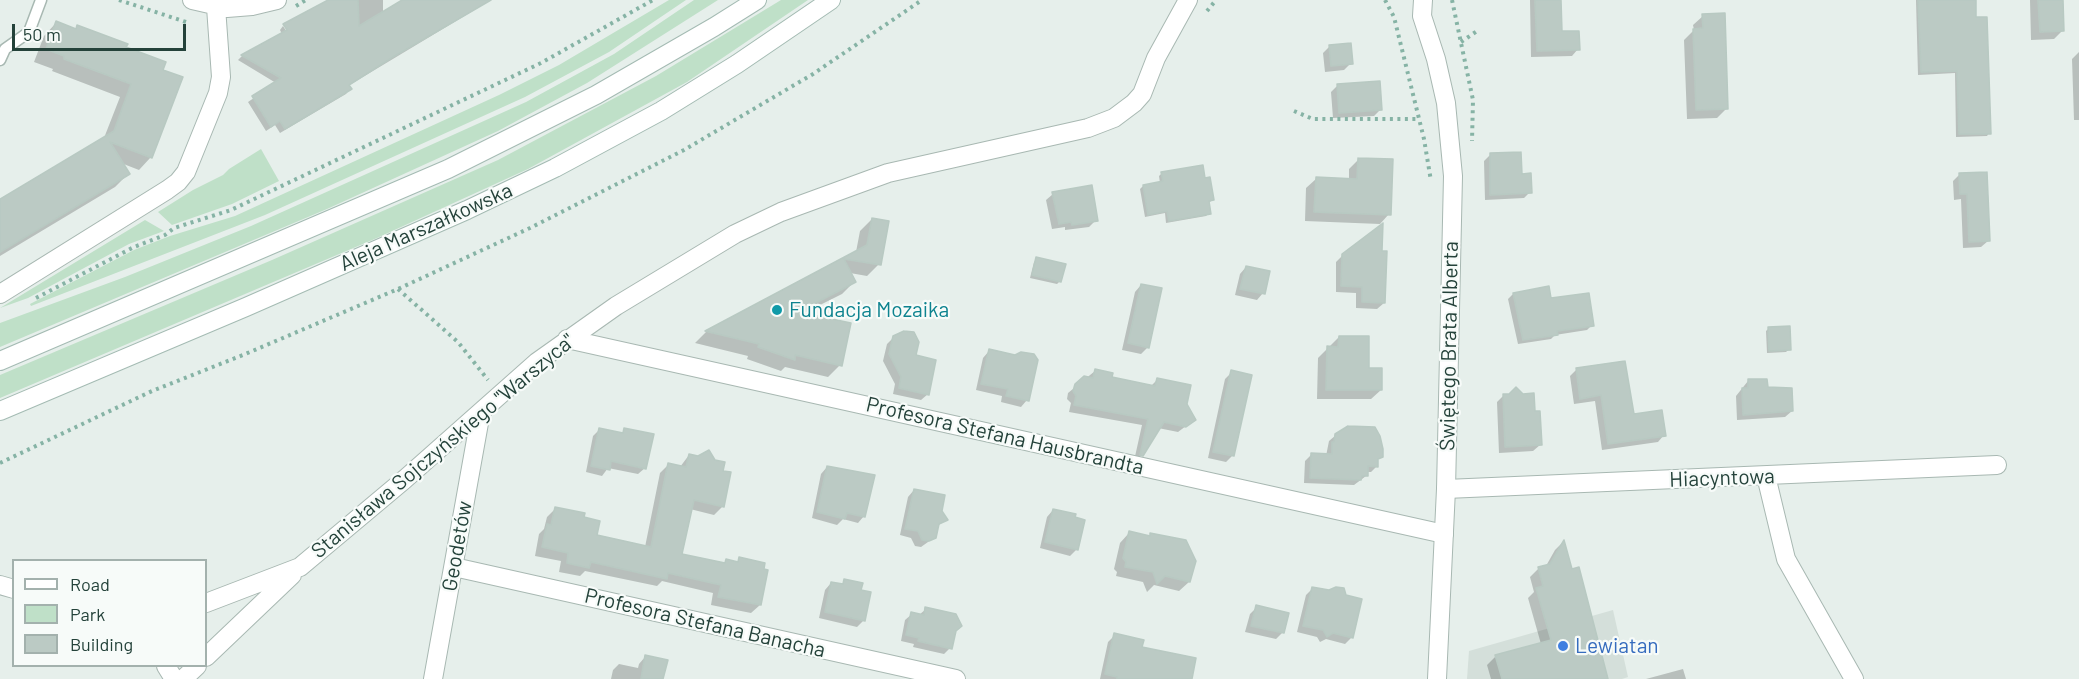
<!DOCTYPE html>
<html>
<head>
<meta charset="utf-8">
<style>
	body { margin:0 }
	#map { position:relative; width:2079px; height:679px; overflow:hidden; background:#e6efeb; font-family:Barlow,sans-serif }
	canvas { display:block }
	.legend { position:absolute; left:12px; top:559px; width:195px; height:108px; box-sizing:border-box; background:#f7fbf9; border:2px solid #a3b1ad; margin:0; padding:8px 10px; list-style:none; font-size:18px; color:#24423a }
	.legend li { display:flex; align-items:center; gap:12px; height:30px }
	.legend b { width:30px; border:2px solid #a3b1ad }
	.scale { position:absolute; left:12px; top:24px; width:174px; height:27px; box-sizing:border-box; border:3px solid #24423a; border-top:0; padding-left:8px; font-size:18px; line-height:21px; white-space:nowrap; color:#24423a; -webkit-text-stroke:4px #f7fbf9; paint-order:stroke }
</style>
</head>
<body>
<div id="map">
<canvas width="2079" height="679"></canvas>
<ul class="legend">
<li><b style="height:8px;background:#fff"></b>Road</li>
<li><b style="height:16px;background:#bfe0c8"></b>Park</li>
<li><b style="height:16px;background:#bbcac4"></b>Building</li>
</ul>
<div class="scale">50 m</div>
</div>
<script>
const ctx = document.querySelector('canvas').getContext('2d');
ctx.lineJoin = 'round';
function fill(path, color) { ctx.fillStyle = color; ctx.fill(path, 'evenodd'); }
const toPath = rows => new Path2D(rows.map(r => 'M' + r).join(''));
function trace(path, color, width, dash) { ctx.strokeStyle = color; ctx.lineWidth = width; ctx.lineCap = dash ? 'butt' : 'round'; ctx.setLineDash(dash || []); ctx.stroke(path); }
function label(font, color, halo, rows, align = 'center') {
  ctx.font = font + ' Barlow,sans-serif'; ctx.lineWidth = 4.5; ctx.setLineDash([]); ctx.textBaseline = 'middle'; ctx.strokeStyle = halo; ctx.fillStyle = color; for (const [text, x, y, turn = 0] of rows) {
    ctx.save(); ctx.translate(x, y); ctx.rotate((+turn || 0) * Math.PI / 180); ctx.textAlign = isNaN(turn) ? turn : align; if (halo) ctx.strokeText(text, 0, 0); ctx.fillText(text, 0, 0); ctx.restore();
  }
}
fill(toPath([
	[1613,610,1628,677,1622,679,1467,679,1469,651]
]), '#d4dfda');
fill(toPath([
	[669,0,686,0,609,52,525,97,265,215,31,306,30,304,134,250,170,236,235,216,499,95,559,65],
	[694,0,718,0,587,83,498,131,327,209,0,347,0,323,125,277,251,226,526,102,614,54],
	[781,0,808,0,687,82,528,169,377,238,0,398,0,375,272,260,498,160,656,76],
	[261,149,279,181,232,204,172,225,158,212,193,190,223,175,229,169],
	[145,220,164,231,129,244,28,298,0,308]
]), '#bfe0c8');
fill(toPath([
	[332,0,383,0,383,13,405,0,491,0,348,86,350,89,346,94,280,133,275,125,266,131,248,102,276,83,238,60,242,56,282,34,280,30,283,26,290,37],
	[1530,0,1559,0,1561,33,1578,49,1572,56,1531,57],
	[1916,0,1974,0,1974,19,1989,133,1987,136,1956,137,1955,73,1918,75],
	[2030,0,2061,0,2063,30,2054,39,2031,40],
	[1703,16,1727,108,1717,118,1687,119,1684,40,1694,30,1693,25],
	[56,23,75,30,78,27,124,48,161,71,151,157,139,170,121,163,128,174,115,187,0,256,0,201,104,138,120,97,52,71,53,69,34,62,44,36],
	[1329,47,1351,63,1344,70,1325,72,1323,53],
	[2079,52,2079,120,2074,120,2072,59],
	[1338,85,1381,109,1374,116,1333,118,1331,92],
	[1491,154,1520,175,1530,192,1524,198,1485,200,1484,161],
	[1359,159,1389,214,1380,224,1305,221,1306,188,1316,179,1349,180,1349,169],
	[1162,173,1204,180,1213,200,1208,203,1209,213,1206,216,1166,223,1165,213,1145,217,1140,189,1143,186,1160,183,1159,176],
	[1960,174,1988,241,1981,247,1963,248,1961,199,1954,200,1953,181],
	[1053,194,1096,220,1089,227,1065,230,1065,227,1052,229,1046,200],
	[872,219,879,264,867,276,850,273,854,282,842,294,802,314,840,365,828,377,785,367,781,371,747,359,748,356,695,343,706,332,856,252,860,231],
	[1381,253,1384,303,1377,309,1356,308,1356,293,1336,292,1336,262,1343,255],
	[1037,259,1060,281,1057,284,1030,278,1034,262],
	[1246,267,1263,293,1257,300,1235,295,1240,274],
	[1141,285,1148,347,1141,354,1122,350,1135,292],
	[1513,294,1550,300,1592,325,1587,330,1555,335,1551,339,1518,344,1508,299],
	[1769,328,1789,349,1786,352,1767,353,1766,331],
	[894,337,914,356,928,394,921,400,893,394,895,384,883,361,887,344],
	[1339,337,1367,370,1381,390,1371,399,1317,399,1318,358],
	[989,351,1027,400,1021,407,1001,402,1002,396,976,390,983,358],
	[1577,369,1632,416,1664,435,1658,442,1602,450,1595,401,1574,404,1570,376],
	[1095,371,1110,378,1150,387,1158,379,1185,405,1194,420,1178,432,1158,428,1142,455,1134,461,1142,425,1069,412,1071,403,1067,399,1068,393],
	[1232,372,1232,456,1226,462,1208,458,1225,379],
	[1748,381,1766,389,1792,411,1785,417,1737,420,1736,396],
	[1503,396,1534,413,1540,445,1533,451,1499,453,1497,402],
	[600,429,621,434,625,430,645,468,638,474,608,468,602,476,586,472,593,436],
	[1336,435,1381,456,1377,460,1377,466,1371,472,1366,472,1366,476,1354,485,1304,483,1305,461,1311,455,1326,456,1329,441],
	[689,455,721,472,723,506,714,515,690,509,680,555,723,564,726,561,736,563,740,559,760,605,751,613,711,605,713,593,662,581,657,586,585,571,580,576,559,572,561,561,535,556,539,534,544,529,547,517,556,508,582,519,595,536,645,547,660,473,669,464,680,467],
	[827,467,864,516,858,523,843,519,837,525,812,518,821,474],
	[914,490,940,511,946,520,936,527,935,537,921,547,915,546,911,538,900,535,908,497],
	[1053,510,1077,549,1070,556,1040,548,1047,517],
	[1129,533,1148,537,1151,534,1189,582,1179,591,1154,585,1147,592,1143,582,1116,576,1117,572,1114,569,1120,543],
	[1563,542,1601,679,1491,679,1487,665,1496,656,1541,644,1528,598,1534,592,1530,577,1539,568,1546,566,1555,550],
	[845,581,859,591,864,620,857,627,819,618,825,590,831,583,841,585],
	[1313,588,1352,637,1345,644,1326,639,1320,642,1317,637,1297,632,1306,595],
	[1257,607,1283,632,1276,639,1245,632,1250,614],
	[926,609,954,632,950,648,944,654,913,647,914,644,901,641,905,620,912,614,919,615],
	[1115,635,1140,649,1190,679,1100,679,1108,642],
	[645,657,662,679,611,679,613,670,619,664,638,668,639,664],
	[1683,669,1686,679,1646,679]
]), '#0003');
const building = toPath([
	[328,0,358,0,359,26,402,0,491,0,393,57,349,85,352,89,285,129,280,121,271,127,252,96,281,78,241,55,287,30,283,24,328,0],
	[1535,0,1561,0,1562,31,1579,31,1580,50,1537,51,1535,0],
	[1918,0,1976,0,1976,17,1987,17,1991,134,1959,134,1957,71,1921,72,1918,0],
	[2038,0,2063,0,2064,31,2040,32,2038,0],
	[1725,13,1728,109,1696,110,1693,29,1703,28,1702,14,1725,13],
	[56,21,76,29,77,25,128,44,126,47,166,62,163,70,183,77,152,158,110,142,130,174,0,252,0,199,114,131,131,84,64,59,64,56,46,49,56,21],
	[1351,43,1353,64,1331,66,1329,45,1351,43],
	[1380,81,1382,110,1339,113,1337,84,1380,81],
	[1521,152,1522,174,1531,173,1532,193,1490,195,1490,153,1521,152],
	[1358,158,1393,159,1391,215,1314,212,1316,177,1357,179,1358,158],
	[1203,165,1205,178,1210,177,1214,200,1209,201,1211,214,1169,221,1167,211,1148,215,1143,185,1163,181,1161,172,1203,165],
	[1987,172,1990,241,1969,242,1967,194,1960,194,1959,173,1987,172],
	[1092,185,1098,221,1072,225,1071,222,1059,224,1052,192,1092,185],
	[872,218,889,221,881,265,844,259,856,282,798,312,851,323,842,366,795,355,795,360,758,347,759,344,705,331,867,245,872,218],
	[1383,223,1382,251,1387,251,1385,303,1362,302,1362,287,1341,286,1342,254,1383,223],
	[1036,257,1066,264,1061,282,1032,275,1036,257],
	[1246,266,1270,271,1265,294,1240,289,1246,266],
	[1141,284,1162,288,1149,348,1128,343,1141,284],
	[1549,286,1551,298,1589,293,1594,326,1557,331,1558,335,1523,340,1513,293,1549,286],
	[1790,326,1791,350,1769,351,1768,327,1790,326],
	[904,331,914,332,919,342,916,355,936,360,929,395,899,388,901,377,889,354,893,336,904,331],
	[1339,336,1369,336,1369,368,1382,368,1382,390,1326,390,1327,346,1338,347,1339,336],
	[989,349,1015,355,1021,352,1034,354,1038,360,1029,401,1006,396,1008,389,981,384,989,349],
	[1625,361,1634,414,1662,410,1666,436,1608,444,1601,395,1580,399,1576,368,1625,361],
	[1095,369,1113,373,1112,377,1155,386,1157,378,1191,385,1187,404,1196,420,1186,427,1164,422,1143,456,1140,455,1148,419,1074,405,1076,396,1073,391,1075,384,1084,376,1093,378,1095,369],
	[1231,370,1252,375,1234,456,1213,452,1231,370],
	[1748,379,1767,379,1768,387,1792,388,1793,411,1743,415,1742,388,1748,388,1748,379],
	[1516,387,1523,394,1534,393,1535,411,1540,411,1542,445,1505,447,1503,394,1509,394,1516,387],
	[1348,426,1375,427,1380,436,1383,449,1383,457,1378,459,1378,467,1368,466,1368,476,1362,476,1361,480,1310,478,1311,453,1332,454,1332,442,1334,442,1335,434,1348,426],
	[599,428,623,433,624,428,654,434,646,469,611,461,610,470,591,466,599,428],
	[709,450,715,460,725,462,723,471,731,472,724,507,694,500,682,554,725,563,726,559,738,562,739,557,765,563,764,569,768,570,761,605,718,597,721,585,668,573,667,579,591,562,589,568,567,563,568,553,542,547,547,524,551,525,555,507,585,513,584,517,600,521,597,535,651,547,668,463,686,467,689,454,698,456,709,450],
	[827,466,875,475,865,517,847,513,845,519,817,512,827,466],
	[914,489,945,495,942,511,948,520,939,524,936,538,929,541,922,540,918,531,905,529,914,489],
	[1053,509,1076,514,1075,517,1085,520,1078,550,1045,542,1053,509],
	[1129,531,1150,536,1150,533,1186,540,1196,561,1190,582,1165,576,1157,584,1153,572,1125,567,1126,562,1123,558,1129,531],
	[1564,540,1572,569,1579,567,1608,679,1502,679,1495,655,1551,640,1536,588,1543,586,1538,567,1550,564,1564,540],
	[844,579,863,583,861,590,871,592,865,621,825,612,831,582,843,584,844,579],
	[1312,587,1329,590,1336,587,1344,588,1346,595,1362,599,1353,638,1333,633,1327,637,1323,630,1303,626,1312,587],
	[1256,605,1289,613,1284,633,1251,626,1256,605],
	[925,607,956,614,962,626,956,631,952,649,918,641,919,638,906,635,911,612,924,615,925,607],
	[1114,633,1144,640,1142,647,1196,658,1192,679,1117,679,1117,677,1105,674,1114,633],
	[645,655,668,660,663,679,641,679,645,655]
]);
fill(building, '#bbcac4');
trace(building, '#b8c9c2', 1.5);
const service = toPath([
	[0,60,5,49,29,32,41,0]
]);
const minor = toPath([
	[192,0,227,8,252,6,277,0],
	[0,294,167,190,178,182,186,172,218,93,221,77,216,7],
	[567,339,1444,534],
	[1766,476,1786,559,1854,679],
	[1446,489,1997,465],
	[454,567,956,679],
	[0,585,14,589],
	[206,603,300,567,405,479,537,362,616,306,735,234,781,212,888,173,1088,128,1114,118,1134,103,1142,94,1156,58,1188,0],
	[206,657,292,575],
	[166,666,174,679],
	[183,679,197,666],
	[433,679,481,412]
]);
const tertiary = toPath([
	[1423,0,1422,16,1436,59,1446,103,1453,176,1446,489,1437,679]
]);
const secondary = toPath([
	[0,361,448,169,596,95,714,27,757,0],
	[0,411,246,307,467,210,555,168,661,111,737,64,831,0]
]);
trace(service, '#a8b8b2', 13);
trace(minor, '#a8b8b2', 20);
trace(tertiary, '#a8b8b2', 20);
trace(secondary, '#a4bbb3', 20);
trace(toPath([
	[119,0,186,22],
	[1385,0,1394,17,1424,139,1431,181],
	[1452,0,1473,100,1472,141],
	[296,6,306,0],
	[1207,11,1216,0],
	[1461,42,1477,31],
	[1294,111,1313,119,1419,119],
	[398,289,458,342,488,380],
	[36,298,134,247,165,235,174,228,231,210,541,63,653,0],
	[0,463,152,391,243,355,398,289,530,228,684,150,813,74,922,0]
]), '#86b3a5', 4, [3, 4.5]);
trace(service, '#fff', 10);
trace(minor, '#fff', 18);
trace(tertiary, '#fff', 18);
trace(secondary, '#fff', 18);
for (const [x, y, r, color] of [
	[777,310,6,"#0f9aa8"],
	[1563,646,6,"#3f7fe0"]
]) { const dot = new Path2D(); dot.arc(x, y, r, 0, 2 * Math.PI); ctx.fillStyle = color; ctx.fill(dot); trace(dot, '#f7fbf9', 2); }
label('21px', '#24423a', '#f7fbf9', [
	["Aleja Marszałkowska",426,227,-24],
	["Świętego Brata Alberta",1449,346,-89],
	["Profesora Stefana Hausbrandta",1005,436,13],
	["Stanisława Sojczyńskiego \"Warszyca\"",443,446,-40],
	["Hiacyntowa",1722,478,-2],
	["Geodetów",457,546,-80],
	["Profesora Stefana Banacha",705,623,13]
]);
label('21px', '#0d838f', '#f7fbf9', [
	["Fundacja Mozaika",789,310]
], 'left');
label('21px', '#366cbe', '#f7fbf9', [
	["Lewiatan",1575,646]
], 'left');
</script>
</body>
</html>
